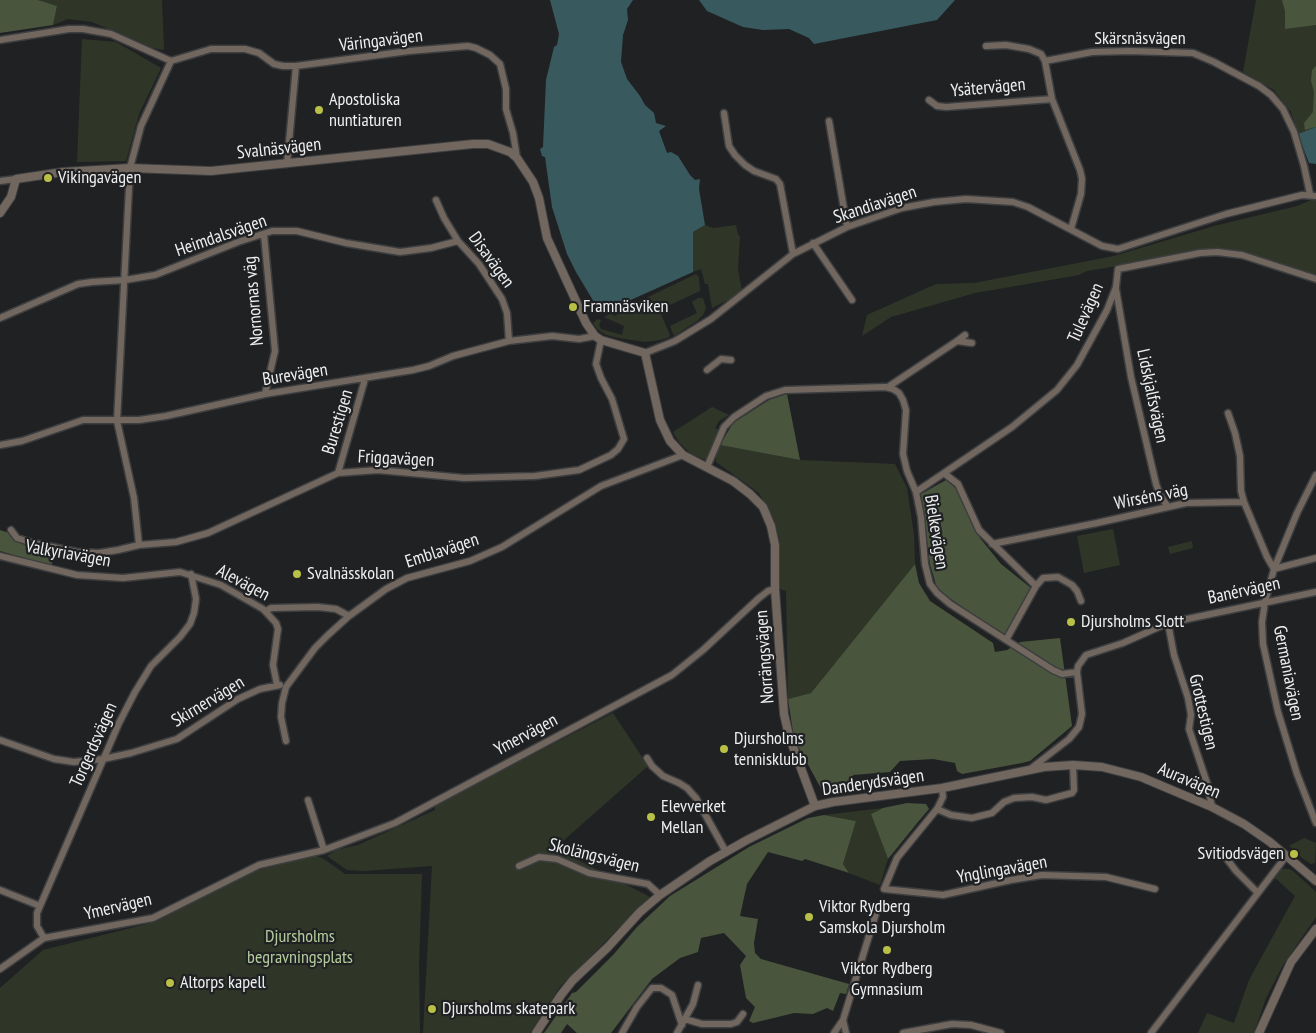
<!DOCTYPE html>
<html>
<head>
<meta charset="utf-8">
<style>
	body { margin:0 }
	canvas { display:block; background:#202123 }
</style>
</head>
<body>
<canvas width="1316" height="1033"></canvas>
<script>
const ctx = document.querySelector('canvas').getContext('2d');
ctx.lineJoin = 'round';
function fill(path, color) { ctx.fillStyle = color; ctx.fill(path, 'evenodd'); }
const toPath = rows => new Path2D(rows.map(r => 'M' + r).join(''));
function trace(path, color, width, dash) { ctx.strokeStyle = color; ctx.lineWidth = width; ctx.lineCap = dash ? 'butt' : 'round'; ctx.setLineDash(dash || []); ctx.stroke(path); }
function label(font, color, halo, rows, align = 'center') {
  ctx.font = font + ' "PT Sans Narrow",sans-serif'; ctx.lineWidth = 4.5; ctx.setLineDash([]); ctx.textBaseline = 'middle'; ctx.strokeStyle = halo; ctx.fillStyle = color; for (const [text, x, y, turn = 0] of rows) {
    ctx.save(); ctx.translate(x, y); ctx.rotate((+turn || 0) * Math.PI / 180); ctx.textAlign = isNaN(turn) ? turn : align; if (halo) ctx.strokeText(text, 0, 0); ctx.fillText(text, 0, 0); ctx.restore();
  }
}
fill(toPath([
	[38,0,162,0,164,50,153,48,92,22,68,19,53,25,57,6],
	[1256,0,1316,0,1316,127,1298,134,1291,112,1274,90,1243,72],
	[82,39,116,42,161,68,139,114,126,161,77,162],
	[1311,200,1316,200,1316,277,1255,256,1225,250,1208,251,1087,271,1079,275,975,293,891,317,862,336,867,315,936,284,974,283,1114,256,1214,226,1297,206],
	[705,225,713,228,736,225,738,235,740,236,738,269,742,291,728,300,712,308,708,284,705,284,701,269,693,272,693,232],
	[696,274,699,277,700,291,659,310,670,335,669,337,661,340,645,342,619,338,606,335,597,329,593,323,598,319,601,320,599,325,601,329,622,335,624,326,604,317,610,314,616,316,619,311],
	[698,298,703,298,706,308,703,315,697,321,674,336,670,326,697,313,692,302],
	[712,407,729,415,719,421,715,428,719,430,708,458,706,460,691,454,679,442,673,432],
	[720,445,800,460,895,464,907,488,914,535,915,564,811,693,788,699,786,591,780,589,779,538,774,520,759,493,716,462,716,455],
	[1113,529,1120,565,1084,573,1077,536],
	[1192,541,1193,548,1170,554,1168,547],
	[613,713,648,766,555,848,650,897,559,988,530,1033,423,1033,432,866,363,871,347,870,327,856,336,850,358,845,435,810,435,805],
	[883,808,871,814,888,859,880,885,849,873,843,864,856,821,824,815],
	[1304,838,1316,843,1315,863,1311,864,1302,858,1289,846],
	[315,855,324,859,345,874,422,874,419,965,420,1033,0,1033,0,988,43,950,155,922,255,871],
	[1281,869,1289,869,1293,871,1316,892,1316,917,1283,965,1266,998,1254,1033,1198,1033,1207,1013,1234,1023,1249,980,1295,896,1275,878]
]), '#2f3628');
fill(toPath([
	[0,0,38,0,57,6,53,25,0,33],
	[1282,0,1316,0,1316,25,1285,29,1285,11],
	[1316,66,1316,127,1305,130,1304,123,1313,112,1314,92,1311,81,1312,70],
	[787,394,800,460,720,445,733,423,769,400],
	[946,480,959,491,980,538,1001,564,1031,588,1004,636,941,592,936,585,930,564,921,494],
	[0,530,30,540,59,545,51,566,0,551],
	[915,564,919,583,930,601,993,643,995,652,1007,650,1020,642,1060,638,1072,726,1030,761,1022,763,962,774,957,771,955,763,933,759,900,761,890,772,853,775,848,793,823,792,794,739,788,699,811,693],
	[907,803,926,804,929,809,918,822,888,859,871,814,883,808],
	[824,815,856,821,843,864,849,873,805,859,802,861,768,852,747,884,740,916,758,919,754,943,755,953,761,959,849,984,846,994,840,993,833,1011,827,1008,813,1014,794,1013,753,1023,749,1021,755,1007,746,998,740,965,746,956,724,933,701,938,698,952,680,958,652,979,611,1033,577,1033,567,1024,561,1033,544,1033,572,993,576,992,614,954,637,927,670,896,749,847,808,818]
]), '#49553d');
fill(toPath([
	[550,0,633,0,627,9,628,20,623,35,621,62,627,79,640,96,645,105,654,113,656,123,666,126,659,131,667,153,671,152,678,156,690,175,695,180,700,179,699,189,705,225,693,232,693,272,606,311,601,310,597,307,576,272,567,254,552,207,545,157,542,156,540,149,543,147,546,80,554,47,557,45,559,34],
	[699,0,955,0,937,20,814,44,809,38,789,29,763,30,743,27,707,11],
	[1316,127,1316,164,1309,163,1298,134]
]), '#385a5f');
const minor = toPath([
	[0,40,69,29,83,29,111,34,171,61],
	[986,46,1006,45,1029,49,1041,54,1045,61,1092,52,1130,51,1193,53,1214,62,1259,86,1271,95,1283,109,1294,132,1304,166,1310,194],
	[171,61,211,49,245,49,259,53,274,64,283,66,296,66,409,51,468,46,476,48,490,55,500,64,506,89,506,109,513,133,517,158],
	[1045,61,1052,99],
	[929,100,937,106,946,107,1052,99,1080,170,1082,179,1081,194,1071,229],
	[724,113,729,146,735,155,745,165,754,171,776,179,780,184,793,254],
	[829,121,847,227],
	[287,164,296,66],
	[0,181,16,179],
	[436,200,444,218,458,241,479,264,502,299,507,313,509,341],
	[264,235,275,351,265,394],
	[813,243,852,300],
	[1116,289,1131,377,1156,484,1160,495,1168,507],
	[0,318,78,284,92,282,125,280,155,275,238,242,272,231,297,231,346,243,400,252,431,248,458,241],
	[957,341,965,335],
	[645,353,675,341,711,319,793,254,847,227,902,208,934,202,966,199,1013,202,1028,207,1102,246,1118,249,1226,214,1302,195,1316,196],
	[707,370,721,359,731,360],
	[888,387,957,341,972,343],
	[1228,413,1235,433,1240,456,1241,491,1244,502],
	[0,445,22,441,83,420,139,420,166,416,265,394,413,370,429,366,453,356,509,341,552,336,579,339,595,336],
	[707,467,724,427,734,417,766,396,785,390,885,387,893,389,899,393,903,400,906,410,903,454,907,471,916,492,921,517,925,564,930,584,937,593,950,604,1053,670,1062,674,1077,672],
	[338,473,365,379],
	[945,474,958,484,979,530,1036,586,1043,578,1058,577,1072,585,1077,591,1081,601],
	[1316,475,1297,513,1274,569,1265,602,1262,622,1263,644,1278,712,1297,774,1316,823],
	[916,492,1012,427,1057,390,1077,365,1107,310,1116,287,1118,269,1200,253,1217,252,1242,255,1316,279],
	[11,530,17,538,33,543,77,552,99,553,118,550,139,545,176,542,208,533,338,473,378,470,464,478,535,476,579,470,611,455,618,449,624,439,612,399,601,378,596,364,601,340],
	[992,544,1097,523,1186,503,1244,502,1267,557,1274,569,1316,558],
	[139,545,134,498,117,421,130,168,141,126,171,61],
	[0,556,77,575,123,578,180,572,221,585,263,609,276,623,278,629,273,665,277,685],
	[266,611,271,608,318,607,336,609,349,616],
	[1168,623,1174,655,1188,698,1191,715,1189,729,1207,783,1212,807],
	[1006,640,1036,586],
	[0,740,54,759,74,762,103,759,131,753,177,739,238,699,260,689,280,685],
	[286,741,281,717,282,703,286,687,315,648,328,635,349,616,386,589,407,578,470,561,502,547,601,486,683,455],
	[647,758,652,766,663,776,679,783,687,788,696,798,726,852],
	[1029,770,1069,739,1079,727,1082,714,1077,672,1078,666,1086,655,1123,643,1168,623,1316,592],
	[942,788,943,797,937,809,897,858,884,889,943,895,1011,880,1042,875,1106,877,1155,889],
	[308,800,324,850],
	[937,809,951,815,972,818,992,813,1004,802,1014,798,1032,797,1046,800,1072,793,1074,790,1073,765],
	[1220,850,1236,871,1257,892],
	[519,866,539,857,557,859,589,873,648,884,660,895],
	[0,890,40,906],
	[44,938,37,926,37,913,119,723,135,692,151,666,180,637,190,624,194,613,196,599,191,574],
	[0,969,44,938,153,918,259,865,324,850,395,823,672,675,703,650,759,598,768,591,775,589],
	[685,1019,702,1024,731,1024,737,1022,743,1014],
	[843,1020,846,1033],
	[622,1033,637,1007,652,988,661,988,672,995,682,1025],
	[677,1033,693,1004,698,985],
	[834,1033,843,1020,877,910],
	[903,1033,952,1024,971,1025,1001,1033],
	[1151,1033,1287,855]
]);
const tertiary = toPath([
	[0,213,11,197,16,179,63,172,130,168,211,171,473,144,488,144,510,152,517,158,533,182,539,198,547,238,586,323,595,336,601,340,645,353,660,420,670,441,683,455,733,481,750,494,763,507,771,526,775,545,775,589,784,714,789,736,815,806],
	[536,1033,561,995,573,980,608,947,640,912,660,895,710,861,747,840,815,806,833,802,942,788,1044,767,1073,765,1102,767,1141,777,1212,807,1244,824,1270,842,1316,881],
	[1259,1033,1291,962,1316,929]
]);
trace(minor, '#3d3e40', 9);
trace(tertiary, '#3d3e40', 10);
trace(minor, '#71675f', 6);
trace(tertiary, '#71675f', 8);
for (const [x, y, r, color] of [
	[319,110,5,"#b9c046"],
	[48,178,5,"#b9c046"],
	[573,307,5,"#b9c046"],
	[297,574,5,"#b9c046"],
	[1071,622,5,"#b9c046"],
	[724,749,5,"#b9c046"],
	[651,817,5,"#b9c046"],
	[1294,854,5,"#b9c046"],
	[809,917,5,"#b9c046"],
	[887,950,5,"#b9c046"],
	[170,983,5,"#b9c046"],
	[432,1009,5,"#b9c046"]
]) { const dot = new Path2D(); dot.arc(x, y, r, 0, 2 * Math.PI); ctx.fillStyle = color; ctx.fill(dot); trace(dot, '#202123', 2); }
label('18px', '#eeeff0', '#202123', [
	["Skärsnäsvägen",1140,39],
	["Väringavägen",381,41,-7],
	["Ysätervägen",988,88,-5],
	["Svalnäsvägen",279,149,-6],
	["Skandiavägen",875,205,-18],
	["Heimdalsvägen",221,236,-19],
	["Disavägen",491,260,54],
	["Nornornas väg",254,301,-95],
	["Tulevägen",1086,313,-66],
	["Burevägen",295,375,-9],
	["Lidskjalfsvägen",1152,396,78],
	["Burestigen",338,422,-73],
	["Friggavägen",396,459,3],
	["Wirséns väg",1151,497,-11],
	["Bielkevägen",936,532,81],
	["Emblavägen",442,551,-18],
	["Valkyriavägen",68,554,10],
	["Alevägen",243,583,28],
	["Banérvägen",1244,591,-12],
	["Norrängsvägen",765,657,-94],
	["Germaniavägen",1288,673,79],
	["Skirnervägen",208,702,-31],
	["Grottestigen",1203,712,77],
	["Ymervägen",526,735,-28],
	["Torgerdsvägen",94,745,-66],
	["Auravägen",1189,781,23],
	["Danderydsvägen",873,783,-8],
	["Skolängsvägen",594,856,14],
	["Ynglingavägen",1002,870,-10],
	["Ymervägen",118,907,-13]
]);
label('18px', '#eeeff0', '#202123', [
	["Apostoliska",329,100],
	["nuntiaturen",329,121],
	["Vikingavägen",58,178],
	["Framnäsviken",583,307],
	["Svalnässkolan",307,574],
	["Djursholms Slott",1081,622],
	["Djursholms",734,739],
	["tennisklubb",734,760],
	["Elevverket",661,807],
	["Mellan",661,828],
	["Svitiodsvägen",1284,854,"right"],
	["Viktor Rydberg",819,907],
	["Samskola Djursholm",819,928],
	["Viktor Rydberg",887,969,"center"],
	["Gymnasium",887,990,"center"],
	["Altorps kapell",180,983],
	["Djursholms skatepark",442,1009]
], 'left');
label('18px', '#b5cd9d', '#202123', [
	["Djursholms",300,937],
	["begravningsplats",300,958]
]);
</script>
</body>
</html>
